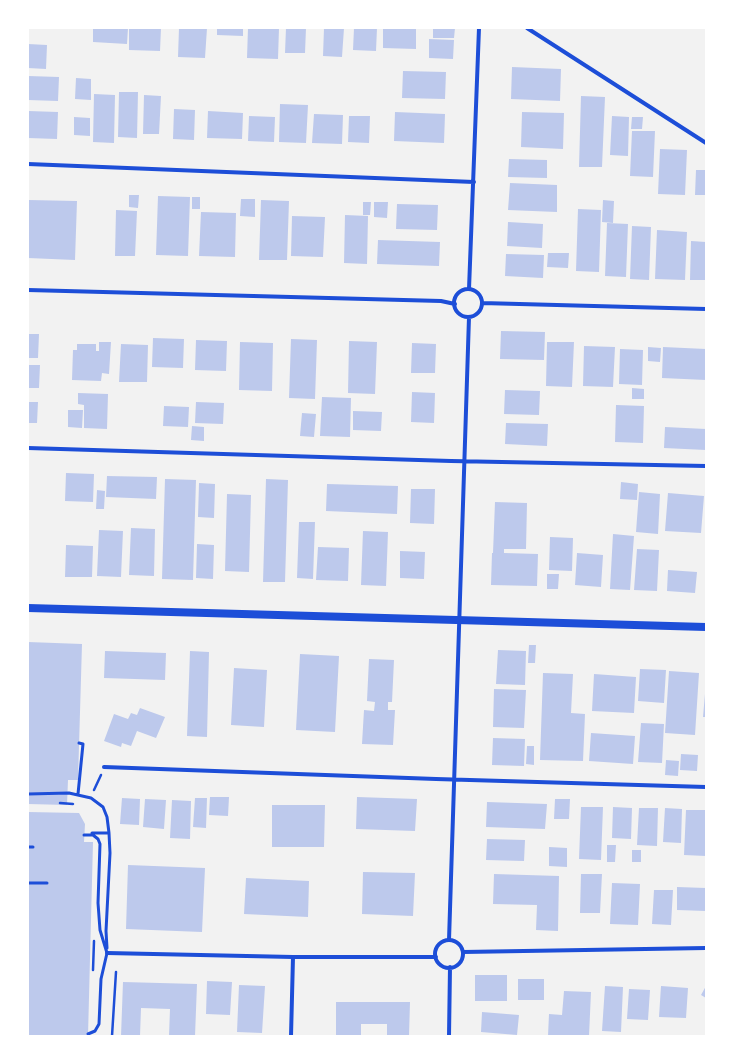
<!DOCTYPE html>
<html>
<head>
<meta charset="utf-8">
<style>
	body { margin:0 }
	#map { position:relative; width:734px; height:1064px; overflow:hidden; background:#f2f2f2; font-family:Commissioner,sans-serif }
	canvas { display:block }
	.frame { position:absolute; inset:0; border:29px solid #fff; pointer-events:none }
</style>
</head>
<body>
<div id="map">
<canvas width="734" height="1064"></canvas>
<div class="frame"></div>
</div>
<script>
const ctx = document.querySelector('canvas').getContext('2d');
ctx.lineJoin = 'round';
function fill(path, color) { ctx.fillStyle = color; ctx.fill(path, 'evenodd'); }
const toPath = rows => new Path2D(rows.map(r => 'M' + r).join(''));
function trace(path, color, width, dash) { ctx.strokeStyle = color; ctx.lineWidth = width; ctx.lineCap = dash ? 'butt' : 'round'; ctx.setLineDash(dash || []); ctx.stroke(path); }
fill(toPath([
	[93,28,128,28,127,44,93,42],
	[129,28,161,28,160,51,129,50],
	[179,28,207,28,205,58,178,57],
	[217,28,243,28,243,36,217,35],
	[248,28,279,28,278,59,247,58],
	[286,28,306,28,305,53,285,53],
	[324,28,344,28,342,57,323,56],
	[354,28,377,28,376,51,353,50],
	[383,28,416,28,416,49,383,48],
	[433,28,455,28,454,38,433,38],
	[429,39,454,40,453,59,429,58],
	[28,44,47,45,46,69,28,68],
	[512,67,561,69,560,101,511,99],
	[403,71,446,72,445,99,402,98],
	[28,76,59,77,58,101,28,100],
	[76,78,91,79,91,100,75,99],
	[119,92,138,92,137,138,118,137],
	[94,94,115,95,114,143,93,142],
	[144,95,161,96,159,134,143,134],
	[581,96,605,97,602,167,579,167],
	[280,104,308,105,306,143,279,142],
	[174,109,195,110,194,140,173,139],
	[28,111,58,112,57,139,28,138],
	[208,111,243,113,242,139,207,138],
	[395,112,445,114,444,143,394,141],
	[522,112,564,113,563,149,521,147],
	[314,114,343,115,342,144,312,143],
	[249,116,275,117,274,142,248,141],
	[349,116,370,116,369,143,348,142],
	[612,116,629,117,628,156,610,155],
	[74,117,90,118,90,136,74,135],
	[632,117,643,117,642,129,631,129],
	[632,131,655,131,653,177,630,176],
	[660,149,687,150,685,195,658,194],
	[509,159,547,160,547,178,508,177],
	[696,170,706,170,706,195,695,195],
	[510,183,557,185,557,212,508,210],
	[129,195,139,195,138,208,129,207],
	[158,196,190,197,188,256,156,255],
	[192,197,200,197,200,209,192,209],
	[241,199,255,199,255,217,240,216],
	[28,200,77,201,75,260,28,258],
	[261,200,289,201,287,260,259,260],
	[603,200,614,201,613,223,602,222],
	[363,202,371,202,370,215,363,215],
	[374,202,388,202,387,218,374,217],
	[397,204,438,205,437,230,396,229],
	[578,209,601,210,599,272,576,271],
	[116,210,137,211,135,256,115,256],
	[201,212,236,213,235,257,199,256],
	[345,215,368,216,367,264,344,263],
	[292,216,325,217,323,257,291,256],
	[508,222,543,224,542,248,507,246],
	[607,223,628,224,626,277,605,276],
	[632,226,651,227,649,280,630,279],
	[657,230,687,232,685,280,655,279],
	[378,240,440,242,439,266,377,264],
	[691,241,706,242,706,280,690,280],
	[548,253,569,253,568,268,547,267],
	[506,254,544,255,543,278,505,276],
	[501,331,545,332,544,360,500,359],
	[28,334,39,334,38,358,28,358],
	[153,338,184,339,183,368,152,367],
	[291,339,317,340,315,399,289,398],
	[196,340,227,341,226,371,195,370],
	[349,341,377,342,375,394,348,393],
	[99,342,111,342,109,374,102,373,101,381,72,380,73,350,77,350,77,344,96,344,96,351,99,351],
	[240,342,273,343,272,391,239,390],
	[547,342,574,342,572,387,546,386],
	[412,343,436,344,435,373,411,373],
	[121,344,148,345,147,382,119,382],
	[584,346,615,347,613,387,583,386],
	[648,347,661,348,660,362,648,361],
	[663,347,706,349,706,380,662,378],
	[620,349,643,350,642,385,619,384],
	[28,365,40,365,39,388,28,388],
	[632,388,644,389,644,399,632,399],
	[505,390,540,391,539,415,504,414],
	[412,392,435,393,434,423,411,422],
	[78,393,108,394,107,429,84,428,84,405,78,404],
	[322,397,351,398,350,437,320,436],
	[28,402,38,402,37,423,28,423],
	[196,402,224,403,223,424,195,423],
	[616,405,644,406,643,443,615,442],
	[164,406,189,407,188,427,163,426],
	[68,410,83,410,82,428,68,427],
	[353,411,382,412,381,431,353,430],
	[302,413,316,414,314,437,300,436],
	[506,423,548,424,547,446,505,444],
	[192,426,204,427,204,441,191,440],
	[665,427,706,429,706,450,664,448],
	[66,473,94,474,93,502,65,501],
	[107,476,157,477,156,499,106,497],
	[165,479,196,480,193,580,162,579],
	[266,479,288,480,285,582,263,582],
	[621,482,638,484,637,500,620,499],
	[199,483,215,484,214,518,198,517],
	[327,484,398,486,397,514,326,511],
	[411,489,435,489,434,524,410,523],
	[97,490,105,491,104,509,96,509],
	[639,492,660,494,658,534,636,532],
	[668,493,704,496,701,533,665,531],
	[227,494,251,495,249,572,225,571],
	[495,502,527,503,526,549,504,549,504,553,538,554,537,586,491,585,492,553,493,553],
	[299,522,315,522,313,579,297,578],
	[131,528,155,529,154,576,129,575],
	[99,530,123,531,121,577,97,576],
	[363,531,388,532,386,586,361,585],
	[613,534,634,536,630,590,610,589],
	[550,537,573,538,572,571,549,570],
	[197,544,214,545,213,579,196,578],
	[66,545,93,546,92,577,65,577],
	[318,547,349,548,348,581,316,580],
	[637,549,659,550,657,591,634,590],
	[400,551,425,552,424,579,400,578],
	[577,553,603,555,601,587,575,585],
	[668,570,697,572,695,593,667,591],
	[547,574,559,574,558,589,547,589],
	[28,642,82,644,78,780,68,780,67,805,28,804],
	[529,645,536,645,535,663,528,663],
	[498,650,526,651,525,685,496,684],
	[105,651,166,653,165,680,104,678],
	[190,651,209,652,207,737,187,736],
	[300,654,339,656,335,732,296,730],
	[369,659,394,660,392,702,388,702,388,710,395,710,393,745,362,744,364,710,374,711,375,702,367,701],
	[234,668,267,670,264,727,231,725],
	[640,669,666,670,664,703,638,701],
	[669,671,699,673,695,735,665,733],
	[543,673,573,674,571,713,585,714,583,761,540,760],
	[594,674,636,677,634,713,592,711],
	[494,689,526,690,524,728,493,727],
	[705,694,706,694,706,717,703,717],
	[140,708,165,717,156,738,137,731,131,746,122,743,121,747,104,741,114,714,128,719,131,713,137,715],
	[641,723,664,724,662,763,638,762],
	[591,733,635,736,633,764,589,761],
	[493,738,525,739,524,766,492,765],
	[527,746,534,746,534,765,526,764],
	[681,754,698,755,697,771,680,770],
	[666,760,679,761,678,776,665,775],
	[210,797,229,797,228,816,209,815],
	[357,797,417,799,415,831,356,829],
	[122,798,140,799,139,825,120,824],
	[195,798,207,798,206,828,193,827],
	[145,799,166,800,164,829,143,827],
	[555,799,570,799,569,819,554,819],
	[172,800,191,801,190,839,170,838],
	[487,802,547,804,545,829,486,827],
	[272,805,325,805,324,847,272,847],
	[581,807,603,807,601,860,579,859],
	[613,807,632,808,631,839,612,838],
	[639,808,658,808,657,846,637,845],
	[665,808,682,809,681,843,663,842],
	[686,810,706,810,706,856,684,855],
	[28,812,79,813,85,824,84,842,93,842,88,1036,28,1036],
	[487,839,525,840,524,861,486,860],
	[607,845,616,845,615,862,607,862],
	[549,847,567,848,567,867,549,866],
	[632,850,641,850,641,862,632,862],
	[128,865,205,868,202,932,126,929],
	[363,872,415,873,413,916,362,914],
	[494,874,559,876,558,931,536,930,537,905,493,904],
	[581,874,602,874,600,913,580,913],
	[246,878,309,881,308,917,244,914],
	[612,883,640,884,638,925,610,924],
	[677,887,706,888,706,911,677,910],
	[654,890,673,890,671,925,652,924],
	[475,975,507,975,507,1001,475,1001],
	[518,979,544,979,544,1000,518,1000],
	[207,981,232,982,230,1015,206,1014],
	[123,982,197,984,195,1036,169,1036,170,1009,141,1008,140,1036,121,1036],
	[239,985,265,986,262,1033,237,1032],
	[605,986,623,987,621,1032,602,1031],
	[661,986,688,988,686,1018,659,1017],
	[706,986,706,998,701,995],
	[629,989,650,990,648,1020,627,1019],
	[564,991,591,992,589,1036,548,1036,549,1014,562,1015],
	[336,1002,410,1002,409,1036,387,1036,387,1024,361,1024,361,1036,336,1036],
	[482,1012,519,1015,517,1035,481,1032]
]), '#bdc9ec');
trace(toPath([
	[94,790,101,775],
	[60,803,73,804],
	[93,970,94,941],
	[112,1036,116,972]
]), '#1d4ed8', 2.5);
trace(toPath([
	[28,794,69,793,91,798,103,807,107,817,109,833],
	[78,794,83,744,79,743],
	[92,833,109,833,110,853,106,931,107,948],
	[84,835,93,835,98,839,100,844,98,903,100,930,107,953,101,979,99,1024,95,1031,88,1034],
	[28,847,33,847],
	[28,883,47,883]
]), '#1d4ed8', 3);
trace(toPath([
	[527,28,706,143],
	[28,164,474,182],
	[469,289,479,28],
	'454 303a14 14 0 1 1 28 0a14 14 0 1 1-28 0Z',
	[28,290,441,301,455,304],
	[482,303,706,309],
	[28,448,451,461,706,466],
	[104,767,436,779,706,787],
	[449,940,469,317],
	'435 954a14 14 0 1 1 28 0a14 14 0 1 1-28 0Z',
	[463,952,706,948],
	[107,953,293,957,436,957],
	[291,1036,293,957],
	[449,1036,450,967]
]), '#1d4ed8', 4);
trace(toPath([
	[28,608,706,627]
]), '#1d4ed8', 8);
</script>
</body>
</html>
